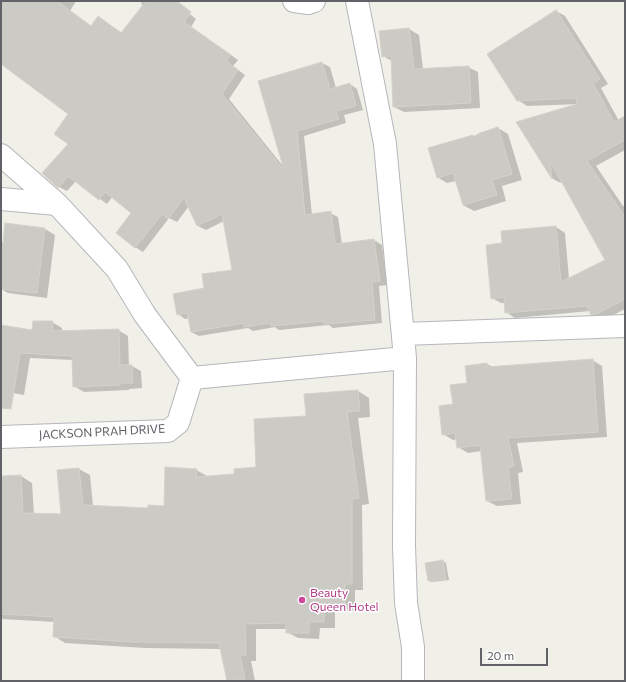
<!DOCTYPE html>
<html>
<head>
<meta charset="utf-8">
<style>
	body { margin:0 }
	#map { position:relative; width:626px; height:682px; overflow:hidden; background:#f0efe8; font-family:Commissioner,sans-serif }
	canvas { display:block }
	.frame { position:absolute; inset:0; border:2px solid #606267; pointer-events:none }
	.scale { position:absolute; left:480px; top:648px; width:68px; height:18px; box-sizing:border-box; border:2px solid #606267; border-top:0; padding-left:5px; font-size:12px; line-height:14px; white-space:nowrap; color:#606267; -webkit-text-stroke:3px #fff; paint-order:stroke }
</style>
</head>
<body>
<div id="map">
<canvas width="626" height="682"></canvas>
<div class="frame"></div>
<div class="scale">20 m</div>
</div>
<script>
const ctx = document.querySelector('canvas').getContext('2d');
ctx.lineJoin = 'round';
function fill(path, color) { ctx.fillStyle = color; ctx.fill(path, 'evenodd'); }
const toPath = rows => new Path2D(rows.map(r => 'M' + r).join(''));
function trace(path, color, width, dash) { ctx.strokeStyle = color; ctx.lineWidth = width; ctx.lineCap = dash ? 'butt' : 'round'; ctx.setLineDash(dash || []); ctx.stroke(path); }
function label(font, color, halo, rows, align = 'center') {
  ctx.font = font + ' Commissioner,sans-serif'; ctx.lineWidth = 3; ctx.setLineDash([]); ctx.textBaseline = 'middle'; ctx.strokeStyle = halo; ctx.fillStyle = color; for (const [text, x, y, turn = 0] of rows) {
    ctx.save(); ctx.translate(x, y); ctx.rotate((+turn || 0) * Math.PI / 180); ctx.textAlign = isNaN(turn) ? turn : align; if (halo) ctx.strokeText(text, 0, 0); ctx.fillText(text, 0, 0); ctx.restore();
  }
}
fill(toPath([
	[1,1,76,1,70,11,92,27,106,22,122,33,144,6,141,4,143,1,174,1,196,19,191,27,238,60,233,66,245,75,229,99,283,166,322,63,330,67,336,88,350,84,357,89,363,110,344,115,346,123,304,136,312,215,330,213,338,217,342,244,374,240,382,245,387,285,379,286,382,323,333,328,329,325,279,330,275,327,253,331,248,328,199,336,191,332,189,318,185,319,178,314,205,289,233,271,224,221,206,230,198,226,189,206,177,222,169,218,143,252,135,247,133,213,113,196,107,204,76,181,67,191,59,187,69,144,69,114,1,62],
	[556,11,565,16,608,84,601,88,619,121,625,119,625,150,596,166,623,206,625,205,625,309,605,319,601,319,592,314,590,311,515,318,506,312,505,303,501,303,492,298,503,244,556,227,565,233,569,279,606,260,560,176,561,183,553,179,517,122,581,104,527,106,518,100],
	[409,29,419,35,423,69,468,67,478,72,480,108,404,112,394,107,392,61,383,56],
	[498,128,508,134,522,180,502,186,506,201,474,211,463,205,456,181,447,183,437,177,472,136,474,137],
	[45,229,55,235,47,298,8,293,1,289,1,243,4,244],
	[52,322,62,328,62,332,118,330,128,336,129,366,132,366,141,371,142,388,129,389,129,390,84,392,74,386,73,360,30,358,24,395,1,391,1,326,33,331],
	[592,360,602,366,607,437,517,443,523,472,518,473,521,504,497,506,487,501,481,451,468,453,458,447,457,439,453,440,443,434,454,405,469,383,487,364,493,367],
	[358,391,369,398,370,417,358,418,369,504,362,505,363,590,355,590,355,610,335,611,335,628,320,628,319,639,298,638,287,632,287,629,256,629,256,661,251,661,255,681,228,681,221,649,145,648,65,643,54,636,55,622,1,619,1,477,21,476,32,483,34,514,62,515,58,470,79,469,90,475,93,506,149,509,165,507,196,470,207,476,236,475,257,468,307,417,305,395],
	[443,561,446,563,449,580,432,582,429,581],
	[1,666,2,666,2,681,1,681]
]), '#0003');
const building = toPath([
	[1,1,57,1,91,26,98,16,121,33,146,1,177,1,191,12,184,22,231,55,226,61,238,70,222,94,284,170,258,81,322,62,330,89,350,83,356,106,336,111,339,119,297,131,305,215,331,211,335,244,374,239,380,281,372,282,375,320,324,324,324,321,271,326,270,323,244,327,244,323,191,332,187,313,177,315,173,294,204,288,202,274,232,270,222,214,197,226,184,198,168,219,162,214,135,248,116,233,131,213,105,192,99,200,68,176,58,188,42,173,68,144,54,134,68,114,1,64,1,1],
	[556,10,600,79,593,83,614,122,625,116,625,140,587,161,625,217,625,299,595,315,591,315,587,306,505,313,504,297,491,299,486,245,502,243,501,231,556,226,561,282,605,260,550,161,552,179,516,122,577,104,576,98,517,101,487,54,556,10],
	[409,28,414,69,469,66,471,103,393,107,391,56,382,57,379,31,409,28],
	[498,127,512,174,492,180,497,195,463,205,453,173,437,178,428,148,473,135,473,137,480,133,498,127],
	[5,223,45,228,37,293,1,289,1,242,3,243,5,223],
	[33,321,53,321,52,331,119,329,120,365,132,365,133,383,120,383,120,385,73,387,72,356,20,353,11,409,1,408,1,325,32,330,33,321],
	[593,359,598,432,508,438,514,466,508,468,512,499,486,501,480,445,457,448,455,433,442,435,439,406,453,404,450,385,467,383,465,366,487,363,487,367,593,359],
	[358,390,360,411,347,412,359,498,352,499,352,584,345,584,345,605,324,605,324,622,309,622,309,633,286,633,286,623,245,624,246,655,240,655,245,679,227,681,219,643,133,642,53,637,54,617,1,614,1,476,21,475,23,513,61,514,57,470,79,468,83,505,148,508,148,505,164,506,165,467,197,469,196,477,234,474,234,469,256,467,254,419,306,416,304,394,358,390],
	[443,560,446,579,428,581,425,563,443,560]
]);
fill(building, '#cccac5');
trace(building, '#d4d1c7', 1);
const street = toPath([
	[294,1,308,3,314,1],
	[357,1,385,144,405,358,404,545,406,603,413,647,413,681],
	[1,155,57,204,117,269,145,315,192,378],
	[1,199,57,204],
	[403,334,625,326],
	[192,378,405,358],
	[1,437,168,431,178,423,192,378]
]);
trace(street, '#b5b7bb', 24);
trace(street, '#fff', 22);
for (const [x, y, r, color] of [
	[302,600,4,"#d1479c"]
]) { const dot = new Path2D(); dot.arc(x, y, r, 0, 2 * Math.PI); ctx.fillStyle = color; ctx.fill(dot); trace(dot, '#fff', 1.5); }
label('12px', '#606267', '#fff', [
	["JACKSON PRAH DRIVE",102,432,-3]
]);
label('12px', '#b23c85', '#fff', [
	["Beauty",310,593],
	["Queen Hotel",310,607]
], 'left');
</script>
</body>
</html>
